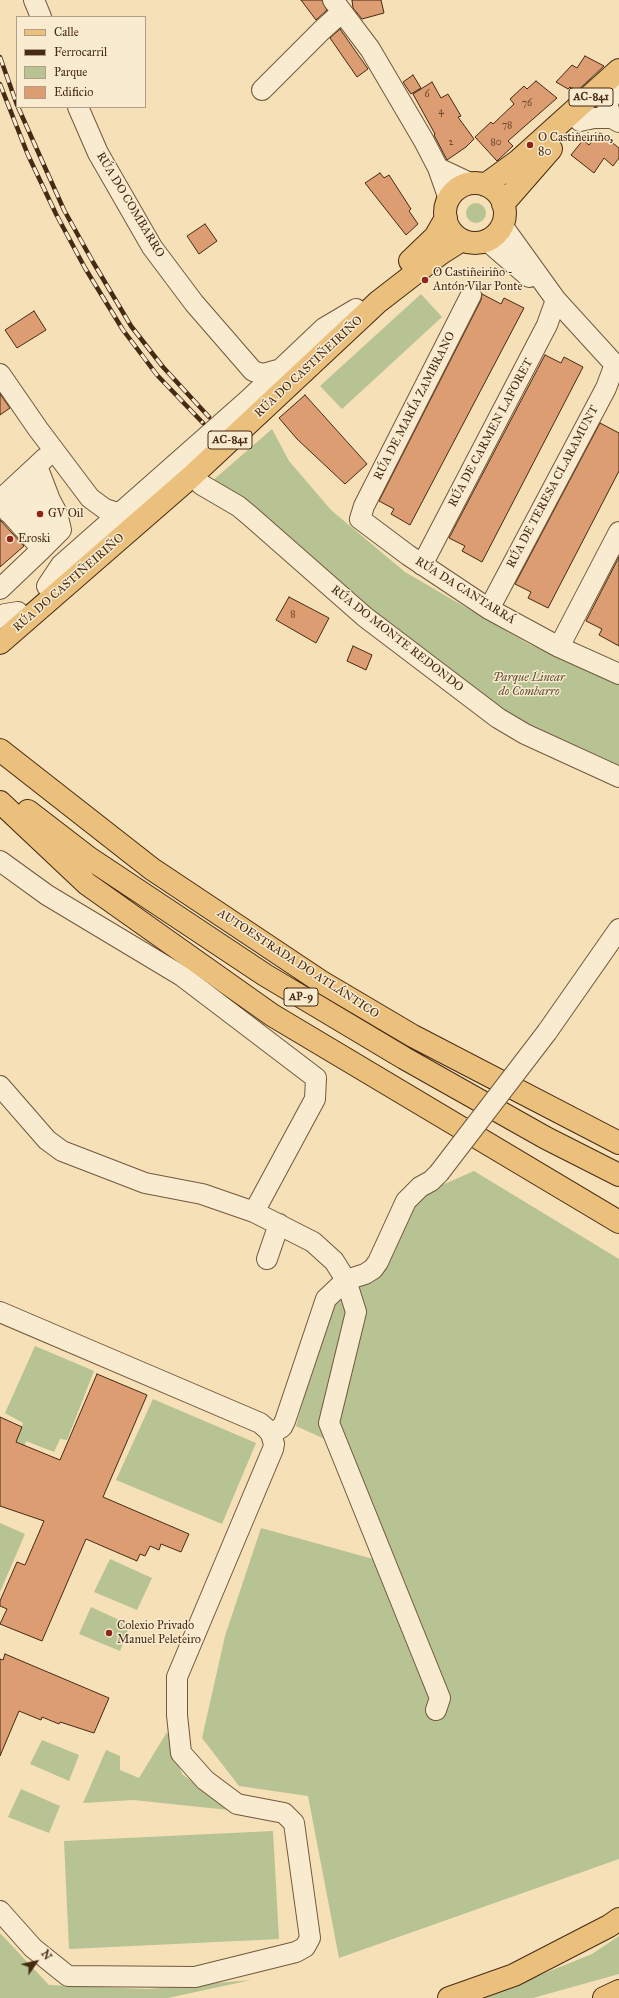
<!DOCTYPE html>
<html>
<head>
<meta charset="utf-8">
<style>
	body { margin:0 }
	#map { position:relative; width:619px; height:1998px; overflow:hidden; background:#f6e0b7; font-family:"IM FELL Great Primer",serif }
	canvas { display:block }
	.legend { position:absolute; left:16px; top:16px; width:130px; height:92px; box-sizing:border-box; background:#f9ebd0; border:1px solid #b19e84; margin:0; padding:5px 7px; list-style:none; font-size:12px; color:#462a13 }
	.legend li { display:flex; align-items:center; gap:8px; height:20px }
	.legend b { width:20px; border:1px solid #b19e84 }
	.north { position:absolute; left:16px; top:1942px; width:40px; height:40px; -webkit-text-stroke:3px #f9ebd0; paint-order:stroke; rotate:56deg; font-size:11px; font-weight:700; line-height:16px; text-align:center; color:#462a13 }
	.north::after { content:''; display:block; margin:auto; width:14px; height:18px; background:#462a13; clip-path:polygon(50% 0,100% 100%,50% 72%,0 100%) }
</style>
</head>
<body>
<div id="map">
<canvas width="619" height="1998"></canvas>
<ul class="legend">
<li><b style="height:5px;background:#ebc07c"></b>Calle</li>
<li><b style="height:5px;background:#462a13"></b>Ferrocarril</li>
<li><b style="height:11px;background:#b7c392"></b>Parque</li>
<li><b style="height:11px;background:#dc9d72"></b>Edificio</li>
</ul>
<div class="north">N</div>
</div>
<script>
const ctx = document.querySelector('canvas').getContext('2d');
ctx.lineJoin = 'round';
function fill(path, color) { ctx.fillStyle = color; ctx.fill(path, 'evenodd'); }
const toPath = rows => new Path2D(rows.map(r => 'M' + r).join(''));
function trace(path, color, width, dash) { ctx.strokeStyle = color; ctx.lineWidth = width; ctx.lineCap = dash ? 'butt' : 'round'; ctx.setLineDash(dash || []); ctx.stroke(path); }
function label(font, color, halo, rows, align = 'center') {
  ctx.font = font + ' "IM FELL Great Primer",serif'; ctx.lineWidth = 3; ctx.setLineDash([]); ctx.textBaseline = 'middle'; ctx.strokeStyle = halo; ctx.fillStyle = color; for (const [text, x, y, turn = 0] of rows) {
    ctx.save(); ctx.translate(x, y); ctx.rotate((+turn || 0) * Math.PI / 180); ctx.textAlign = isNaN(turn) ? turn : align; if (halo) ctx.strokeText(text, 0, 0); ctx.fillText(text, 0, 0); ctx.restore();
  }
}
fill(toPath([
	'466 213a10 10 0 1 1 20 0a10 10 0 1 1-20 0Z',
	[421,294,442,317,342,409,320,386],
	[272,429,289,461,331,510,405,572,527,643,619,685,619,767,505,716,420,651,211,482],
	[474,1171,619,1259,619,1859,339,1958,308,1796,239,1786,202,1738,225,1636,261,1528,373,1559,327,1440,296,1426,327,1313,417,1196],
	[35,1346,94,1371,67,1440,60,1439,54,1452,26,1441,21,1456,11,1455,23,1423,5,1413],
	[153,1399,256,1443,222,1524,116,1480],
	[0,1523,25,1534,0,1592],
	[110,1559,152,1578,137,1610,94,1592],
	[91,1607,130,1625,120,1651,79,1634],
	[167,1732,182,1774,229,1810,133,1800,83,1803,106,1750,120,1756,120,1770,139,1778],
	[42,1740,79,1755,69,1781,30,1764],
	[21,1789,60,1806,49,1833,8,1817],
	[273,1831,279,1939,69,1949,64,1841],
	[0,1933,49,1985,148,1989,251,1980,168,1998,0,1998],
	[619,1936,619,1974,533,1998,483,1998,592,1954]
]), '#b7c392');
const building = toPath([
	[301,0,322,0,327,10,316,20,301,0],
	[352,0,381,0,384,13,362,19,353,8,352,0],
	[340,29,368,69,357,77,330,38,340,29],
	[585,56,604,66,576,92,570,87,568,89,556,82,572,65,577,68,585,56],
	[413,75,421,88,411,94,403,82,413,75],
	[536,81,557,98,508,141,513,146,497,161,475,137,491,122,493,124,514,104,510,99,524,86,527,89,536,81],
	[432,82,441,98,448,94,461,116,458,117,474,139,466,147,447,160,434,135,435,134,413,94,432,82],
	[599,132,619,148,619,158,613,166,604,158,594,173,571,155,583,140,589,145,599,132],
	[380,173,384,178,389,175,411,209,409,211,418,224,406,235,365,183,380,173],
	[205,224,217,241,199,254,187,236,205,224],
	[482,294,501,304,504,298,524,308,410,525,391,514,394,509,379,501,481,300,482,294],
	[34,311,46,330,17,348,5,330,34,311],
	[545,355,561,363,564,357,583,367,482,562,462,551,465,546,449,538,545,355],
	[0,394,10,408,0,415,0,394],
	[305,395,367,464,345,484,297,439,279,418,305,395],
	[600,423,619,433,619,471,548,608,528,598,531,592,515,584,600,423],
	[0,520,24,546,0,567,0,520],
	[619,557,619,646,599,635,602,629,586,621,619,557],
	[289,597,329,618,316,643,276,620,289,597],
	[353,646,372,655,366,670,347,661,353,646],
	[97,1374,147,1395,103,1497,189,1534,181,1552,161,1544,159,1550,150,1546,145,1556,140,1554,137,1561,86,1539,42,1641,0,1624,7,1609,0,1606,0,1601,17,1562,25,1565,44,1521,0,1506,0,1417,22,1427,16,1442,60,1460,97,1374],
	[5,1654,109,1698,94,1733,60,1722,59,1724,42,1717,41,1720,19,1711,0,1756,0,1659,3,1660,5,1654]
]);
fill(building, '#dc9d72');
trace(building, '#462a13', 1);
const minor = toPath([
	[34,0,41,17],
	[333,0,370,49,424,141,438,168,449,199],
	[262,90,321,31,342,12],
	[78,107,98,153,152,247,194,303,253,371,263,374,277,370],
	[612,118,607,104,616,88],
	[580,121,594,118,612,118,619,122],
	[438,168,470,183],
	[502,225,556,300,619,369],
	[486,240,529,277],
	[471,295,364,506,360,519,408,555,489,609,559,647,619,674],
	[0,374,38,429,90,498,105,509,118,513],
	[192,476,202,485,238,506,249,515,365,617,498,718,525,734,619,777],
	[0,500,45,458],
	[0,502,42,549,0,589],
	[9,513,37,486,37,468],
	[22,527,50,500,37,466],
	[31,537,57,513,50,500],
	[42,549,61,530,57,513],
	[422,565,547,325,556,300],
	[47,586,61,565,248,400,324,328,356,309],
	[489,609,606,388,615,364],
	[0,618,5,614,18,612],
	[559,647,619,532],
	[0,861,47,895,182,976,316,1078,315,1099,254,1212],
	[547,1032,619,929],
	[0,1086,47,1140,62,1151,145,1183,202,1194,254,1212,313,1242,334,1261,346,1280,356,1312,329,1423,440,1698,436,1710],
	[267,1259,279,1224],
	[0,1312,260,1423,267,1429,271,1434,274,1444,273,1449,177,1677,177,1715,181,1753,205,1780,237,1804,284,1813,294,1823,310,1938,305,1947,296,1952,195,1977,68,1976,33,1948,0,1911],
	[271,1434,282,1427,285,1421,326,1299,346,1280,365,1274,373,1269,378,1262,406,1201,420,1187,431,1181,439,1173]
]);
const major = toPath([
	'445 213a30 30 0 1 1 60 0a30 30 0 1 1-60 0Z',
	[485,185,518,161,619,70],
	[503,204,551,149],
	[410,261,435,237,446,218],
	[0,643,192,476,378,302,440,254,462,240]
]);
const highway = toPath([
	[0,750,152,869,320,981,413,1036,619,1143],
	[0,802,87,884,272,1015,619,1222],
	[28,811,89,858,265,975,404,1058,546,1138,619,1175],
	[449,1998,514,1975,609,1926,619,1919],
	[604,1998,619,1991]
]);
trace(minor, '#72583c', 22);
trace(major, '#462a13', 24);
trace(highway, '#462a13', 24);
trace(minor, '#f9ebd0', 20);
trace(major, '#ebc07c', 22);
trace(highway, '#ebc07c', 22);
const rail = toPath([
	[0,57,17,105],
	[0,84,28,155,56,214,85,268,123,330,157,375,203,423],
	[18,107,64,210,93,262,131,326,163,367,209,417]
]);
trace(rail, '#462a13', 4.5);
trace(rail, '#f9ebd0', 3, [9]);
const minorBridge = toPath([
	[439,1173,547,1032]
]);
trace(minorBridge, '#72583c', 22, []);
trace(minorBridge, '#f9ebd0', 20);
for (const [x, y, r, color] of [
	[530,145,4,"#8f2418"],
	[425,280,4,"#8f2418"],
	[40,514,4,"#8f2418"],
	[10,539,4,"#8f2418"],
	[109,1633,4,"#8f2418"]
]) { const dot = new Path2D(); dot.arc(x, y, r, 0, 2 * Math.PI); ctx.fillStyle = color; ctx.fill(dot); trace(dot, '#f9ebd0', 1.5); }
label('10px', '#6c472b', null, [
	["6",427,95],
	["76",527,104],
	["4",441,112],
	["78",507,126],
	["2",451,143],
	["80",496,143],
	["8",293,615]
]);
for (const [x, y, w] of [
	[591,97,44],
	[230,440,44],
	[301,997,34]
]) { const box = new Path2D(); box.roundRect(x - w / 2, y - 9, w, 18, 3); ctx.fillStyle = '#f9ebd0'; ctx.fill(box); trace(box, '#462a13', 1); }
label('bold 11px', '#462a13', null, [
	["AC-841",591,97],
	["AC-841",230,440],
	["AP-9",301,997]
]);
label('12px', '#462a13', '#f9ebd0', [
	["O Castiñeiriño,",538,138],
	["80",538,152],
	["O Castiñeiriño -",433,273],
	["Antón Vilar Ponte",433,287],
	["GV Oil",48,514],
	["Eroski",18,539],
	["Colexio Privado",117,1626],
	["Manuel Peleteiro",117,1640]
], 'left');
label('12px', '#462a13', '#f9ebd0', [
	["RÚA DO COMBARRO",130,205,59],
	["RÚA DO CASTIÑEIRIÑO",309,367,-43],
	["RÚA DE MARÍA ZAMBRANO",415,406,-63],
	["RÚA DE CARMEN LAFORET",491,433,-62],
	["RÚA DE TERESA CLARAMUNT",553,487,-62],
	["RÚA DO CASTIÑEIRIÑO",69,583,-41],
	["RÚA DA CANTARRÁ",465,591,32],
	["RÚA DO MONTE REDONDO",397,639,38],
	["AUTOESTRADA DO ATLÁNTICO",298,964,33]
]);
label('italic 12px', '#625033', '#f9ebd0', [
	["Parque Linear",529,678],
	["do Combarro",529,692]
]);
</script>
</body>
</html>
